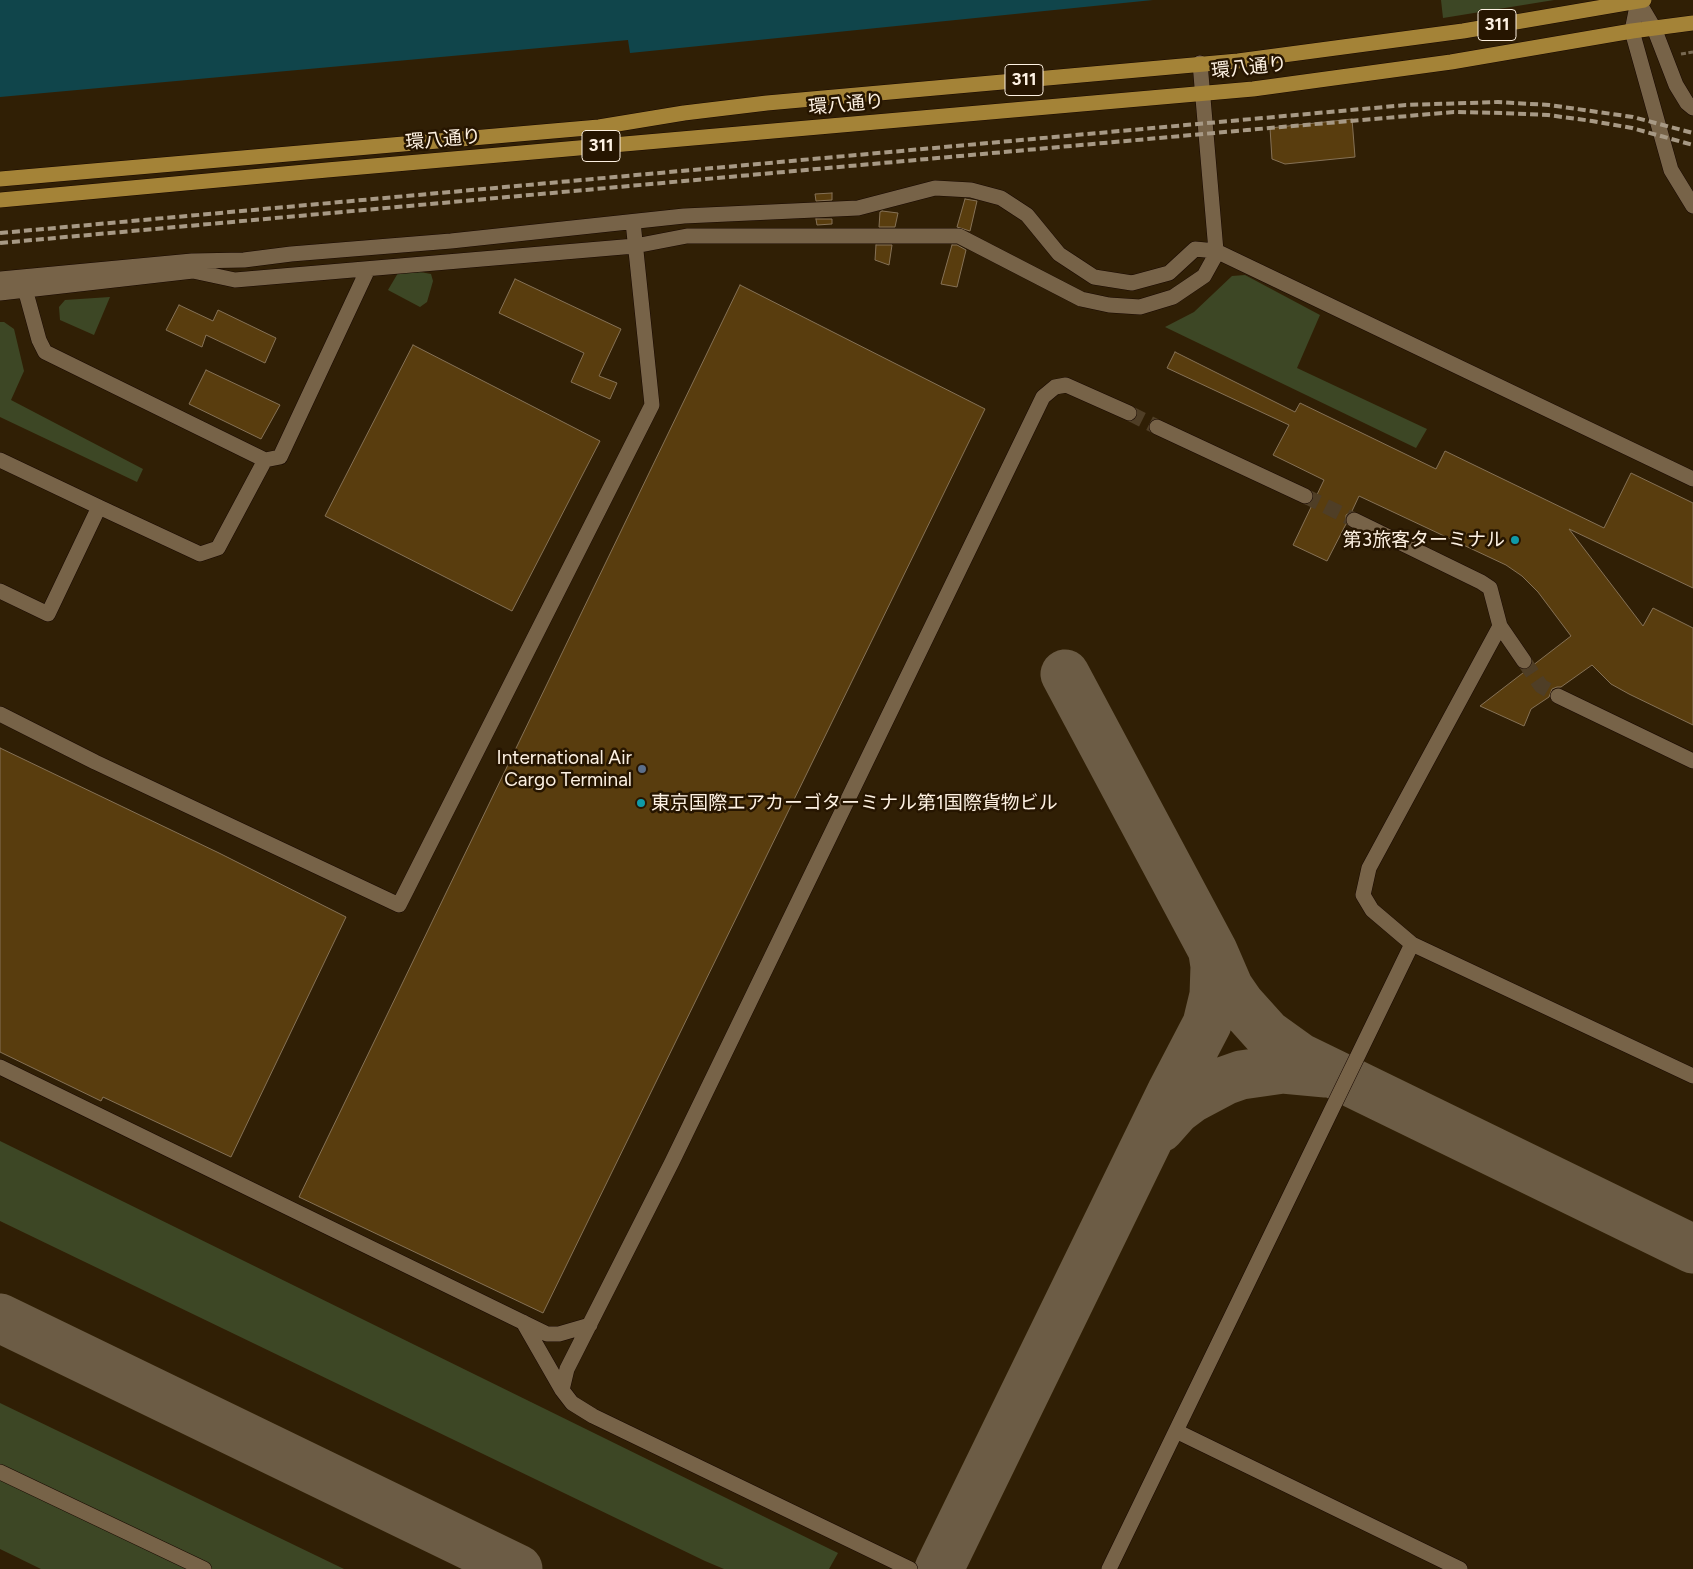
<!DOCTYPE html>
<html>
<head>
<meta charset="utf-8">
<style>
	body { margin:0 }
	canvas { display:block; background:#301f05 }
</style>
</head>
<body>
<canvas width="1693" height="1569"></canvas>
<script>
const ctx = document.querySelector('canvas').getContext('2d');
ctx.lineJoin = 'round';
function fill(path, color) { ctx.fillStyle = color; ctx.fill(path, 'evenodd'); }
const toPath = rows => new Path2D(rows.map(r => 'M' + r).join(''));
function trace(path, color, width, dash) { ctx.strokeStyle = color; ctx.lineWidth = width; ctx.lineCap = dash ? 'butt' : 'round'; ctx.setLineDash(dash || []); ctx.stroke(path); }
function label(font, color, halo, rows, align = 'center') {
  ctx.font = font + ' Figtree,"Noto Sans JP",sans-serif'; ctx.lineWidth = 5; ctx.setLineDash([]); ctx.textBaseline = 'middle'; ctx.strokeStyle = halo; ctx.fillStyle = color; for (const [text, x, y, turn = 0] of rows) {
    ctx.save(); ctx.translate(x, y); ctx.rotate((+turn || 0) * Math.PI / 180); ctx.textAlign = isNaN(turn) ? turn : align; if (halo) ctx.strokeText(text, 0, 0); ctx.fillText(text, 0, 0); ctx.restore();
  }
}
fill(toPath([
	[1441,0,1554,0,1443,18],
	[420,272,431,274,433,281,427,302,420,307,388,290,398,273],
	[1245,275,1320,315,1297,368,1427,429,1416,448,1165,327,1194,312,1232,276],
	[110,297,94,335,60,320,59,307,65,300],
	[0,322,4,322,14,329,24,371,11,400,143,469,137,482,0,417],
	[0,1141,838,1553,829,1569,724,1569,705,1561,0,1221],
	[0,1403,344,1569,41,1569,0,1549]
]), '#3d4725');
fill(toPath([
	[0,0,1153,0,630,53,628,40,0,97]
]), '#10454b');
trace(toPath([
	[1065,674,1213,951,1229,988,1240,1004,1267,1034,1299,1057,1693,1249],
	[1160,1128,1176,1110,1192,1098,1224,1081,1241,1075,1283,1069,1326,1073],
	[0,1318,518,1569],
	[939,1569,1172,1091,1207,1024,1214,995,1215,966,1213,953]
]), '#6c5c45', 49);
const building = toPath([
	[1352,119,1355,157,1285,164,1272,159,1270,128,1352,119],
	[832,193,832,200,816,201,815,194,832,193],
	[965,199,977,201,970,231,957,227,965,199],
	[882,211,898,213,895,227,879,227,880,212,882,211],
	[816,219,832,219,832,224,817,225,816,219],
	[876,245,892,245,889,265,875,260,876,245],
	[952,245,957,245,966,250,957,287,941,284,952,245],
	[515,279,621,329,599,376,617,383,610,399,571,382,584,353,499,313,515,279],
	[740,285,985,409,543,1313,299,1197,740,285],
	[179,305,213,321,218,310,276,338,265,363,206,335,202,347,166,330,179,305],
	[413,345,600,441,512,611,325,516,413,345],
	[1175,352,1295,412,1300,403,1436,469,1445,451,1604,528,1631,473,1693,503,1693,588,1569,529,1643,626,1653,608,1693,628,1693,725,1629,694,1611,684,1592,665,1561,687,1557,687,1552,689,1549,697,1531,709,1524,726,1480,706,1571,636,1538,592,1522,576,1506,565,1359,496,1352,511,1346,515,1346,524,1327,561,1293,545,1324,480,1273,455,1289,425,1167,368,1175,352],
	[206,370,280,405,261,439,189,404,206,370],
	[0,748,219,853,346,917,231,1157,103,1097,101,1101,0,1052,0,748]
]);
fill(building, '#593d0e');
trace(building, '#857156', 1);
trace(toPath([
	[1129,413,1157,427],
	[1305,496,1354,520],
	[1524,661,1541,686,1558,696]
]), '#4f3e26', 15, [15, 8]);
const minor = toPath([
	[1638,1,1632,31,1671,170,1693,206],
	[1638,1,1654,28,1676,85,1687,103,1693,108],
	[0,279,192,261,244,260,291,254,451,241,684,216,858,208,935,188,971,190,1001,198,1027,215,1059,254,1094,277,1132,283,1169,273,1195,249,1216,251,1693,479],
	[25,289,39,340,45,352,265,460,280,457,368,269],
	[0,293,193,271,235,280,635,246,687,236,959,236,1081,299,1109,305,1140,307,1173,297,1204,276,1214,258,1216,251,1200,63],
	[1157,427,1305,496],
	[0,460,99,507,48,614,0,591],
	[99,507,200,554,218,548,265,460],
	[1354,520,1481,582,1490,588,1500,626,1524,661],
	[1500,626,1369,868,1363,895,1372,910,1412,944,1693,1076],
	[1558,696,1693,761],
	[0,714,95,762,399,905,652,405,633,222],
	[0,1067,547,1334,559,1334,590,1325],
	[523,1322,562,1390,572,1403,593,1416,910,1569],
	[562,1390,567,1369,672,1162,1043,397,1055,387,1066,385,1129,413],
	[1176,1431,1460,1569],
	[0,1472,204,1569],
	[1109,1569,1412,944]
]);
const major = toPath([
	[0,179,599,127,684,113,767,103,1238,61,1463,31,1644,0],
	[0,200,327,170,1253,89,1451,62,1632,31,1693,23]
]);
trace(minor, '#180800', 16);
trace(major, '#180800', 16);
trace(toPath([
	[1681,54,1693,52]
]), '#786952', 3, [5, 2.5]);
trace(minor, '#776348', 15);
trace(major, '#a48337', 15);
trace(toPath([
	[0,233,1406,105,1498,102,1549,105,1633,117,1693,133],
	[0,243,1247,130,1454,112,1503,113,1548,115,1592,121,1632,128,1693,145]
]), '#a79985', 4, [8, 4]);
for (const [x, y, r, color] of [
	[1515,540,5,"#0f9aa8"],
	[642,769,5,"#5c6f8a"],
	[641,803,5,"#0f9aa8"]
]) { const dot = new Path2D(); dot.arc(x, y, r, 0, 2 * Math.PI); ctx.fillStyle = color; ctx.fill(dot); trace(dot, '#261500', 2); }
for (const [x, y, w] of [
	[1497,25,38],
	[1024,80,38],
	[601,146,38]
]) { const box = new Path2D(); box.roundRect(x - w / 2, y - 15.5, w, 31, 4); ctx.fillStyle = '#261500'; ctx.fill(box); trace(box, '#fdf1e2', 1); }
label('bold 18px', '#fdf1e2', null, [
	["311",1497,25],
	["311",1024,80],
	["311",601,146]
]);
label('19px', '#fdf1e2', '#261500', [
	["環八通り",1249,68,-6],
	["環八通り",846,105,-5],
	["環八通り",443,140,-5]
]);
label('19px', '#fdf1e2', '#261500', [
	["第3旅客ターミナル",1505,540],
	["International Air",632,758],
	["Cargo Terminal",632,780],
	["東京国際エアカーゴターミナル第1国際貨物ビル",651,803,"left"]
], 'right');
</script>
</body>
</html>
